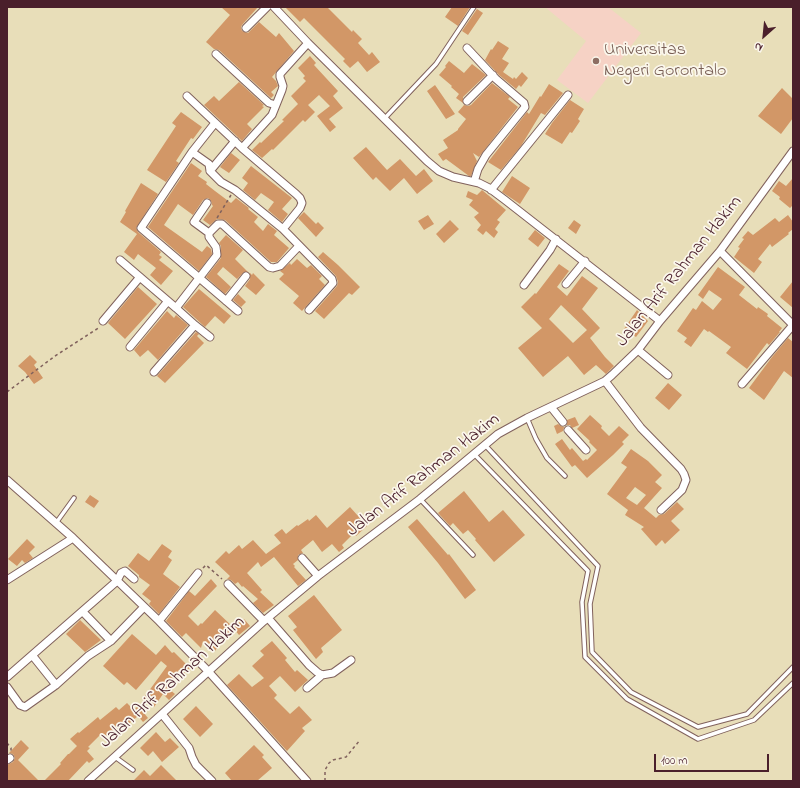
<!DOCTYPE html>
<html>
<head>
<meta charset="utf-8">
<style>
	body { margin:0 }
	#map { position:relative; width:800px; height:788px; overflow:hidden; background:#e8deb9; font-family:"Indie Flower",sans-serif }
	canvas { display:block }
	.frame { position:absolute; inset:0; border:8px solid #4a1f2b; pointer-events:none }
	.north { position:absolute; left:744px; top:16px; width:40px; height:40px; -webkit-text-stroke:3px #fbf7ec; paint-order:stroke; rotate:207deg; font-size:11px; font-weight:700; line-height:16px; text-align:center; color:#4a1f2b }
	.north::after { content:''; display:block; margin:auto; width:14px; height:18px; background:#4a1f2b; clip-path:polygon(50% 0,100% 100%,50% 72%,0 100%) }
	.scale { position:absolute; left:654px; top:754px; width:115px; height:18px; box-sizing:border-box; border:2px solid #4a1f2b; border-top:0; padding-left:5px; font-size:12px; line-height:14px; white-space:nowrap; color:#4a1f2b; -webkit-text-stroke:3px #fbf7ec; paint-order:stroke }
</style>
</head>
<body>
<div id="map">
<canvas width="800" height="788"></canvas>
<div class="frame"></div>
<div class="north">N</div>
<div class="scale">100 m</div>
</div>
<script>
const ctx = document.querySelector('canvas').getContext('2d');
ctx.lineJoin = 'round';
function fill(path, color) { ctx.fillStyle = color; ctx.fill(path, 'evenodd'); }
const toPath = rows => new Path2D(rows.map(r => 'M' + r).join(''));
function trace(path, color, width, dash) { ctx.strokeStyle = color; ctx.lineWidth = width; ctx.lineCap = dash ? 'butt' : 'round'; ctx.setLineDash(dash || []); ctx.stroke(path); }
function label(font, color, halo, rows, align = 'center') {
  ctx.font = font + ' "Indie Flower",sans-serif'; ctx.lineWidth = 3.5; ctx.setLineDash([]); ctx.textBaseline = 'middle'; ctx.strokeStyle = halo; ctx.fillStyle = color; for (const [text, x, y, turn = 0] of rows) {
    ctx.save(); ctx.translate(x, y); ctx.rotate((+turn || 0) * Math.PI / 180); ctx.textAlign = isNaN(turn) ? turn : align; if (halo) ctx.strokeText(text, 0, 0); ctx.fillText(text, 0, 0); ctx.restore();
  }
}
fill(toPath([
	[545,7,608,7,641,33,588,103,557,80,586,41]
]), '#f6d2c5');
fill(toPath([
	[221,7,258,7,242,25,241,27,242,31,248,33,259,22,276,37,279,33,294,51,272,77,276,81,278,86,271,92,274,95,271,98,219,50,214,49,206,42,230,15],
	[285,7,327,7,352,32,353,30,362,39,358,43,369,55,372,52,380,62,367,72,358,61,350,68,343,61,345,59,304,18,300,22],
	[452,7,470,7,458,26,445,17],
	[477,9,483,13,468,35,462,31],
	[498,41,509,48,502,59,509,63,503,72,513,79,514,77,516,79,522,72,528,78,521,87,519,85,516,89,499,75,485,60,491,49,492,50],
	[310,56,316,63,314,65,338,91,333,96,343,108,329,119,336,127,330,132,317,116,330,106,319,95,308,105,315,112,305,122,303,120,273,150,272,149,262,158,252,150,260,142,261,143,284,121,282,120,298,104,291,96,306,81,303,78,305,76,298,68],
	[449,61,464,73,472,64,486,75,463,97,463,103,456,98,459,94,451,87,452,86,439,75,446,67,445,66],
	[239,82,264,105,262,106,264,107,247,124,252,129,242,141,204,105,214,96,219,101],
	[492,83,510,97,508,99,518,107,479,157,473,153,477,161,471,176,469,176,446,159,443,161,438,154,448,148,443,140,458,130,458,129,466,119,458,112,464,105,468,106,471,105],
	[549,84,563,93,545,115,541,113,521,146,501,170,488,162,527,112,529,114,540,96,541,97],
	[435,85,455,114,446,119,427,91],
	[782,88,793,99,793,118,781,134,758,116],
	[570,100,584,109,578,119,580,121,572,133,570,132,562,144,545,134,552,123],
	[181,112,202,127,193,139,191,138,176,161,179,163,166,182,147,170,176,126,172,123],
	[366,147,387,170,400,159,416,176,424,169,433,181,417,194,404,178,390,191,376,177,373,180,353,158],
	[231,153,240,160,229,173,220,167],
	[191,163,202,171,198,176,207,182,206,184,215,191,231,203,236,198,249,208,248,209,258,217,254,222,263,231,268,224,277,231,274,235,289,248,277,262,271,262,225,220,217,219,210,225,203,220,213,206,212,205,211,201,208,198,203,200,193,215,178,204,164,225,202,252,207,246,211,249,212,254,199,271,148,227],
	[251,166,292,198,282,209,288,214,282,222,268,210,274,202,261,193,255,200,243,190,248,183,242,178],
	[512,176,530,188,520,204,502,192],
	[793,178,793,205,790,208,779,199,780,197,772,191,779,181,786,186],
	[141,183,158,194,136,228,138,232,161,252,159,255,162,257,159,260,173,271,161,285,150,275,156,268,138,254,134,260,124,252,137,234,120,222,126,212,125,211],
	[482,190,506,210,497,220,500,222,495,229,498,232,494,238,486,231,483,235,477,230,481,225,474,217,479,213,469,205,473,200,466,197,468,191,477,195],
	[304,212,316,224,318,222,324,228,316,237,298,218],
	[428,215,434,224,424,230,418,221],
	[788,215,793,222,793,229,788,233,789,234,772,247,770,244,758,259,762,262,754,273,734,257,740,248,738,247,744,239,742,238,748,231,753,235,775,218,779,222],
	[450,220,459,229,444,243,436,234],
	[574,220,581,225,576,234,568,228],
	[535,230,545,238,538,247,528,239],
	[226,235,243,250,235,259,248,272,244,272,237,279,223,267,217,274,231,287,225,294,206,277,221,258,221,246,219,243],
	[323,252,338,265,360,287,352,295,349,293,324,319,315,311,337,286,338,282,336,276,318,257],
	[297,259,307,268,311,265,322,276,319,279,325,285,302,311,293,303,299,296,279,279,284,274,280,271,290,263,291,265],
	[559,264,569,271,557,287,567,296,582,276,598,288,582,309,600,328,590,338,605,357,614,366,606,374,596,365,584,375,568,356,543,377,518,348,542,328,521,307,535,293,536,294],
	[561,305,587,330,573,343,549,319],
	[718,267,745,287,739,295,757,309,758,307,768,314,767,316,782,328,779,332,780,332,769,345,767,343,747,369,726,353,731,347,709,331,708,332,704,329,691,347,684,342,687,338,677,331,693,308,696,310,702,301,713,310,722,299,709,290,703,299,698,295],
	[250,273,252,275,253,273,265,285,256,295,245,286,250,279],
	[793,281,793,308,780,297],
	[138,287,157,304,125,339,108,323],
	[199,289,231,316,224,324,215,316,205,327,183,307],
	[238,294,246,302,241,307,233,300],
	[637,310,648,321,636,337,624,329],
	[167,311,174,318,176,315,188,325,158,360,148,350,140,357,134,350],
	[196,332,199,334,197,336,204,343,165,383,157,376],
	[788,338,793,342,793,378,784,371,764,400,749,388,772,357],
	[30,355,37,362,34,365,43,378,34,384,25,372,18,366],
	[668,383,682,395,669,410,655,398],
	[590,415,602,426,601,428,609,436,619,426,629,435,622,442,624,444,613,455,587,478,575,465,572,467,555,444,562,439,570,450,572,448,583,461,586,459,587,460,597,450,589,442,590,441,577,429],
	[575,417,579,425,572,428,570,425,567,425,567,420],
	[558,424,561,426,564,427,563,431,557,434,554,426],
	[631,449,648,461,662,475,655,482,662,488,644,508,656,518,659,515,664,514,677,502,684,509,671,521,680,530,665,544,662,540,656,546,641,529,644,527,625,515,628,510,607,494,627,467,621,463],
	[635,487,646,495,637,505,626,498],
	[464,491,489,522,503,510,525,535,494,562,475,540,476,539,468,530,463,534,453,523,450,526,438,513],
	[90,495,99,501,94,508,85,502],
	[350,507,367,526,356,536,354,533,342,545,344,548,339,552,332,544,322,552,313,540,301,550,303,553,298,555,298,560,293,564,295,566,294,567,306,580,298,586,274,557,261,567,258,562,247,573,262,590,260,592,274,605,263,613,253,603,258,599,243,586,242,587,238,582,235,584,231,580,227,579,230,576,215,562,226,551,229,554,239,545,242,549,253,540,266,554,281,543,274,535,282,529,286,534,297,525,298,526,308,519,309,521,316,515,327,528],
	[417,519,448,555,449,554,476,590,465,599,438,563,408,527],
	[27,539,35,547,29,553,33,558,25,563,22,560,17,566,8,559],
	[162,544,172,551,168,557,172,560,163,574,180,587,159,614,149,604,151,601,142,594,150,585,139,577,139,575,128,566,138,553,149,561],
	[211,579,217,586,188,616,198,626,201,623,202,624,215,610,233,627,244,619,250,626,239,635,234,629,221,642,215,651,203,641,201,648,186,633,182,637,166,621,189,591,195,596],
	[314,595,342,630,321,648,323,652,316,659,293,630,297,627,288,616],
	[80,620,101,640,85,652,66,634],
	[132,634,156,655,165,645,172,653,174,652,190,668,169,689,175,694,169,700,163,694,154,707,143,699,167,666,161,661,136,690,127,682,124,685,103,666],
	[272,641,287,658,285,660,295,672,297,670,308,680,295,692,280,676,269,686,277,695,274,698,290,714,299,706,312,720,302,728,305,731,287,751,227,685,239,674,252,687,264,678,252,666,264,655,260,651],
	[127,703,134,710,138,706,148,718,143,722,138,716,118,733,116,731,107,738,102,733,88,747,90,748,87,751,94,759,89,763,87,761,68,781,44,781,61,764,60,763,68,754,69,754,77,746,70,739,78,732,79,733,98,717,100,720,116,707,119,710],
	[196,706,213,724,200,737,183,719],
	[156,732,165,742,170,738,179,747,162,762,153,751,148,756,140,748],
	[21,740,29,748,18,760,39,781,7,781,7,765,13,762,15,758,13,754,9,753],
	[254,745,264,755,262,757,272,768,257,781,232,781,225,773],
	[161,765,177,781,133,781,144,770,150,776]
]), '#d29767');
const lane = toPath([
	[384,119,436,64,474,7],
	[527,418,536,439,547,458,565,476],
	[485,445,598,566,590,604,592,652,631,692,698,727,747,714,793,667],
	[474,454,588,571,582,602,585,657,627,699,698,739,754,720,793,683],
	[420,499,473,555],
	[56,523,74,498],
	[115,757,133,770]
]);
const street = toPath([
	[274,7,308,43,427,161,439,171,453,177,479,183,489,188,505,200,660,321],
	[246,28,267,7],
	[467,48,496,79,524,103,525,107,486,155,478,169,474,182],
	[216,54,269,103,276,105],
	[187,96,242,148,272,115,282,90,283,86,280,77,280,74,308,43],
	[467,101,493,75],
	[215,123,192,152,141,228,238,311],
	[242,148,296,194,300,198,302,203,300,208,283,229],
	[192,152,209,164,210,171,221,182,235,190,283,229,332,279,333,283,309,310],
	[210,171,235,141],
	[491,190,568,95],
	[209,233,218,224,222,224,269,267,273,268,280,266,299,246],
	[720,251,793,325],
	[120,260,176,308],
	[566,284,585,261],
	[524,285,550,250,556,239],
	[226,301,246,276],
	[103,321,140,277],
	[195,325,210,337],
	[130,347,168,301],
	[638,350,668,375],
	[154,372,195,325,176,308,217,255,216,247,209,237,209,233,194,222,207,203],
	[605,381,641,428,681,469,684,474,686,480,682,490,661,510],
	[742,384,793,325],
	[551,407,563,422],
	[568,430,586,450],
	[7,480,73,538,159,621,208,671,307,781],
	[302,558,318,576],
	[7,580,73,538],
	[228,584,264,621],
	[83,612,111,641],
	[268,618,309,665,317,672,322,675,333,673,351,660],
	[159,621,198,573],
	[32,655,56,685,88,656,111,641,144,607],
	[7,677,117,581,121,573,125,571,134,579],
	[7,687,20,705,25,707,56,685],
	[307,688,322,675],
	[162,714,189,748,192,757,196,765,212,781],
	[7,760,10,758],
	[88,781,264,621,318,576,420,499,498,434,527,418,605,381,612,375,638,350,660,321,720,251,793,151]
]);
trace(lane, '#81625d', 5.5);
trace(street, '#81625d', 9);
trace(toPath([
	[217,218,231,195],
	[7,392,55,356,100,327],
	[203,568,206,565,222,579],
	[7,743,11,748,11,752],
	[325,781,325,770,329,763,333,760,346,757,360,740]
]), '#81625d', 1.5, [3, 3]);
trace(lane, '#fff', 3.5);
trace(street, '#fff', 7);
for (const [x, y, r, color] of [
	[596,61,4,"#8d6e63"]
]) { const dot = new Path2D(); dot.arc(x, y, r, 0, 2 * Math.PI); ctx.fillStyle = color; ctx.fill(dot); trace(dot, '#fbf7ec', 1.5); }
label('18px', '#785e54', '#fbf7ec', [
	["Universitas",604,51],
	["Negeri Gorontalo",604,72]
], 'left');
label('18px', '#4a1f2b', '#fbf7ec', [
	["Jalan Arif Rahman Hakim",680,272,-51],
	["Jalan Arif Rahman Hakim",424,476,-38],
	["Jalan Arif Rahman Hakim",173,683,-42]
]);
</script>
</body>
</html>
